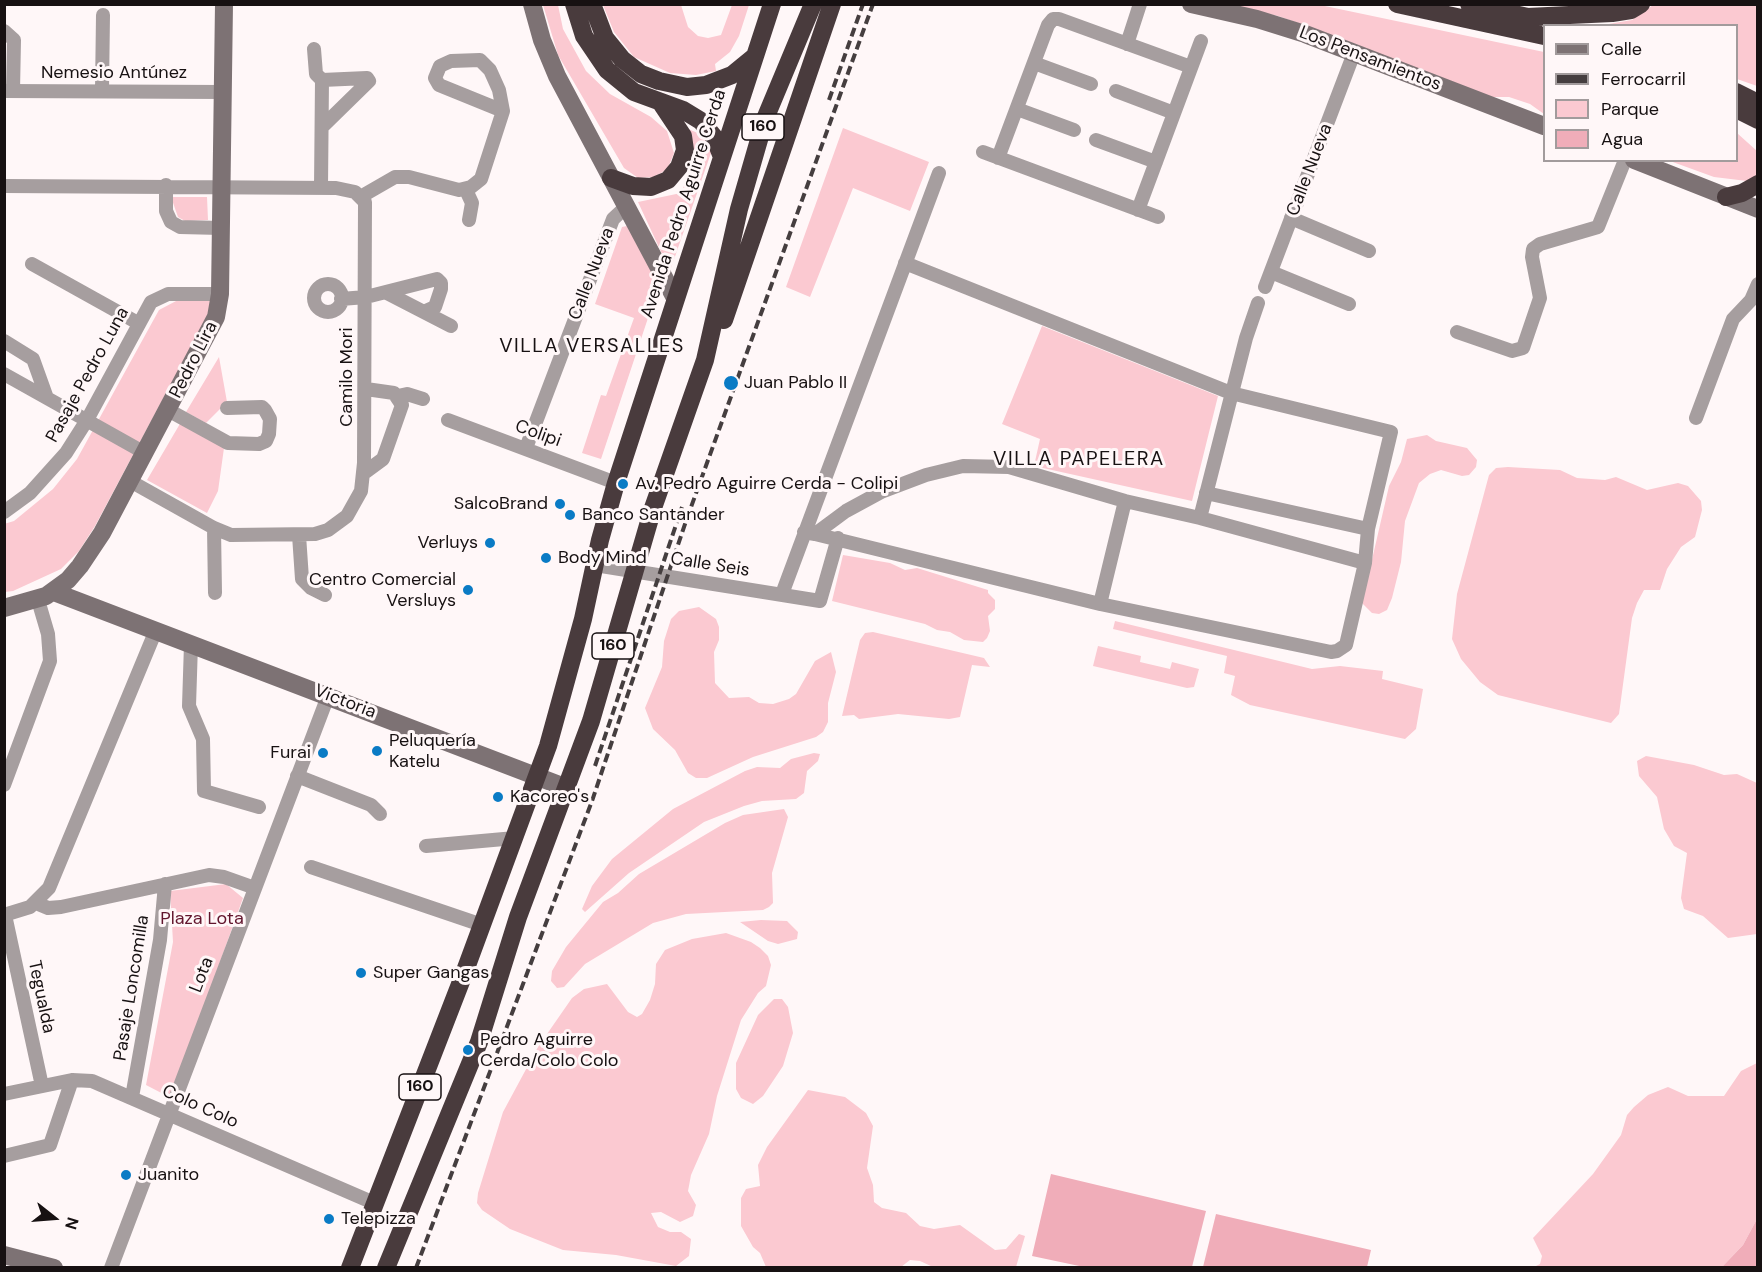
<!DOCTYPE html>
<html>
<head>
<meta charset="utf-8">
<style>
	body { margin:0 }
	#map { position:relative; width:1762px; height:1272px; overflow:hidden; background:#fff7f8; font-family:"DM Sans",sans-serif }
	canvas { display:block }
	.frame { position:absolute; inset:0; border:6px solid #171112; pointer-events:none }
	.legend { position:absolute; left:1543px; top:24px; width:195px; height:138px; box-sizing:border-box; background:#fff7f8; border:2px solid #a29b9c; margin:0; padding:8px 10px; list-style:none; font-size:18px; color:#171112 }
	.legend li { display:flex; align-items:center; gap:12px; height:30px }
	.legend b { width:30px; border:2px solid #a29b9c }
	.north { position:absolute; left:24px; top:1188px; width:60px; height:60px; -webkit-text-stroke:4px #fff7f8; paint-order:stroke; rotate:107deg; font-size:16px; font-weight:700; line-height:24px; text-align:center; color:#171112 }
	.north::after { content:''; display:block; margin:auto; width:21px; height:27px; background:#171112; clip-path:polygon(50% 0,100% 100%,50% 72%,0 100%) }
</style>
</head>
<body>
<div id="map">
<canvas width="1762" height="1272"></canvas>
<div class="frame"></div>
<ul class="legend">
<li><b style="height:8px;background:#7d7274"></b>Calle</li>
<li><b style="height:8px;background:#453e3f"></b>Ferrocarril</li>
<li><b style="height:16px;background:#fbc9d1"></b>Parque</li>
<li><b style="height:16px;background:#f0adb9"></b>Agua</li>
</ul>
<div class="north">N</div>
</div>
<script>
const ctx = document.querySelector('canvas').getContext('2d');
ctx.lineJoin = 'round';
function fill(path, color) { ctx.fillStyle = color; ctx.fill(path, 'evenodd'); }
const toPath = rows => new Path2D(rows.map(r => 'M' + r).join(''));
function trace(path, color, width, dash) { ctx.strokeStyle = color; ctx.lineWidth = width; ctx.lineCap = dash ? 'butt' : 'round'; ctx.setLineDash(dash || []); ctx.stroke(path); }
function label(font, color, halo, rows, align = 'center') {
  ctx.font = font + ' "DM Sans",sans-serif'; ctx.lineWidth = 6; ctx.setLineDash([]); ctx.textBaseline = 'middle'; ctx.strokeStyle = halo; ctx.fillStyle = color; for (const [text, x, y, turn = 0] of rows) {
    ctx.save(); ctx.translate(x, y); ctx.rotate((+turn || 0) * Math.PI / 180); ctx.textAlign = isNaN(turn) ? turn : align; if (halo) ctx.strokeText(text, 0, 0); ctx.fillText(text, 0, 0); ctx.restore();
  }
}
fill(toPath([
	[543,5,558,5,563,29,586,71,610,94,651,117,667,131,674,153,668,168,661,173,653,177,638,178,624,168,558,55],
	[603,5,681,5,688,27,698,36,708,38,721,35,732,5,749,5,739,36,730,52,715,64,716,71,696,75,670,73,634,57,614,32],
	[1226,5,1320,5,1544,52,1544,114,1530,104,1509,97,1488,97,1340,38,1278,16],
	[1653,5,1757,5,1757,86,1737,79,1736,26,1603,25,1632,20],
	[686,128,700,134,709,142,712,150,670,271,638,202,681,193,694,161,693,144],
	[843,128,929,162,910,211,853,188,810,297,786,287],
	[1737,133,1757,151,1757,175,1747,181,1714,177,1670,161,1736,160],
	[171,197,207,197,208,220,185,221,178,217],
	[627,226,657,282,657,291,601,459,582,453,601,395,606,396,634,318,595,304,622,227],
	[209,299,212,307,95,526,79,551,61,569,13,591,5,592,4,524,14,521,53,489,77,459,159,310,178,300],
	[1042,326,1218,396,1192,501,1034,466,1040,439,1002,424],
	[219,357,227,402,206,423,186,412],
	[181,422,224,448,218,491,207,513,147,480],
	[1427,435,1436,441,1467,448,1477,460,1476,467,1469,475,1462,476,1441,470,1430,474,1419,483,1405,521,1401,562,1392,598,1387,610,1379,614,1372,613,1362,603,1389,486,1401,462,1407,439],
	[1508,467,1560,470,1577,478,1605,480,1616,477,1647,490,1678,483,1688,486,1701,501,1702,510,1695,537,1681,547,1667,569,1660,590,1644,590,1637,603,1632,618,1619,714,1611,723,1498,695,1480,682,1461,659,1452,639,1457,594,1489,475,1496,468],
	[843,555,890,563,905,570,917,568,988,590,988,593,995,600,995,609,988,616,990,631,987,638,983,642,964,640,950,632,937,630,925,624,832,601],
	[699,607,716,619,719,627,719,640,714,652,715,683,729,698,749,697,759,703,773,704,789,699,796,694,815,661,831,652,836,672,828,703,828,722,823,732,816,737,753,757,707,778,696,778,688,773,675,750,653,729,645,708,662,667,664,641,671,619,679,611],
	[1115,621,1312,669,1340,666,1383,671,1382,679,1423,689,1416,729,1405,739,1250,705,1231,695,1235,676,1224,673,1227,656,1113,629],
	[873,632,984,658,990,667,972,665,960,717,949,719,898,714,859,719,854,715,842,716,860,640,865,633],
	[1098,646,1141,656,1140,662,1170,669,1172,662,1199,669,1194,687,1187,688,1093,666],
	[814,753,820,754,818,761,807,771,804,793,796,799,762,801,744,806,704,822,629,873,585,912,582,909,592,886,612,859,673,809,745,771,757,767,780,768,791,759],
	[1646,756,1694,765,1724,775,1737,774,1757,783,1757,934,1728,938,1703,916,1684,909,1681,898,1687,853,1674,846,1664,829,1657,797,1639,776,1637,761],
	[784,809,788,817,772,873,773,903,769,907,763,910,686,914,653,923,585,964,564,987,557,988,551,981,552,971,566,947,603,902,618,893,639,874,725,823,743,815],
	[226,884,243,898,171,1098,146,1085,173,942,170,891],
	[761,920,787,921,798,932,797,939,778,944,768,941,740,922],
	[726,933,751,942,760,948,768,956,771,965,766,986,758,993,741,1020,717,1096,709,1134,691,1175,688,1191,696,1205,693,1216,680,1222,661,1212,651,1213,658,1227,670,1232,681,1232,691,1239,689,1256,676,1266,616,1255,563,1250,510,1229,482,1210,477,1203,478,1193,503,1112,538,1047,572,998,584,989,607,984,628,1012,637,1017,642,1014,650,1000,655,984,656,964,665,950,692,939],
	[774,999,782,999,788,1007,793,1033,783,1066,763,1096,753,1104,741,1098,736,1089,736,1063,758,1015],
	[1757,1063,1757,1219,1743,1245,1722,1267,1532,1268,1540,1264,1542,1256,1533,1238,1593,1174,1621,1135,1627,1115,1634,1107,1648,1095,1668,1087,1688,1096,1724,1096,1741,1071],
	[808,1090,845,1097,866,1113,873,1126,867,1168,873,1185,874,1202,882,1208,906,1213,920,1226,934,1229,960,1225,995,1250,1006,1249,1019,1234,1025,1236,1016,1267,933,1267,920,1261,910,1260,901,1267,766,1267,760,1253,753,1247,741,1226,741,1198,746,1189,760,1186,758,1165,767,1147]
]), '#fbc9d1');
fill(toPath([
	[1051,1174,1206,1211,1192,1267,1084,1267,1032,1256],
	[1216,1214,1371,1250,1367,1267,1203,1267],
	[1757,1219,1757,1267,1722,1267,1743,1245]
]), '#f0adb9');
trace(toPath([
	[4,31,14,40,13,91],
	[1127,44,1140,4],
	[314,49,316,74,322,80,321,187],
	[1034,63,1091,84],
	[102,90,103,15],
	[4,91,223,92],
	[1116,91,1174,113],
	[1017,109,1074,130],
	[322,127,369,81,367,78,322,80],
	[1096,140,1156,162],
	[983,152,1158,217],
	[998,158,1048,25,1053,19,1059,19,1191,67],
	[166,185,166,211,171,222,180,227,221,228],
	[4,186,336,188,355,192,365,202,364,463,361,491,347,516,328,530,315,534,231,535,214,528,130,481],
	[466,190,472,203,469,220],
	[362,196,395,177,409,177,459,190,471,187,481,179,503,111,499,90,490,70,480,60,451,61,440,66,435,78,439,85,503,111],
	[1138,210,1201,41],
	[1291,218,1369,251],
	[32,264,138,323],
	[1271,272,1349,304],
	'314 298a14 14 0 1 1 28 0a14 14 0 1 1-28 0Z',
	[1265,287,1354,53],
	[387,293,451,326],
	[341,299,366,297,437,279,441,283,441,289,435,307,426,311],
	[1457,332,1512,351,1523,348,1540,298,1532,257,1533,249,1540,244,1598,227,1625,160],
	[4,341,33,359,47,398],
	[4,374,145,453],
	[398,396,407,394,423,399],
	[168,410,228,443,259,444,266,441,269,434,270,419,265,410,262,407,227,408],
	[1696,418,1733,319,1751,300,1758,284],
	[448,420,616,483],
	[526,448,613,219,627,206],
	[364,473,383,459,402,405,394,393,366,389],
	[1206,493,1368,529],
	[4,512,30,493,66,453,87,420,151,302,168,294,220,294],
	[1200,518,1246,338,1258,303],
	[214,528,215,593],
	[804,532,815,534,846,511,881,492,926,475,963,466,1009,467,1125,501,1200,518,1365,563],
	[815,534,1100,604,1331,652,1337,651,1346,645,1365,563,1368,529,1391,432,1231,393,905,263],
	[299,535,302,579,311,588,325,595],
	[595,565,820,601,838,538],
	[782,594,939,173],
	[1100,604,1125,501],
	[191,644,189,706,203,739,204,791,259,807],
	[297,776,371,805,380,814],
	[4,785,50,661,48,634,38,600],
	[426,846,515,838],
	[311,867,482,925],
	[36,903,48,908,61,907,209,875,224,877,255,888],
	[4,915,30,907,49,888,156,630],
	[5,915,42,1086],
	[4,1094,72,1080,92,1081,374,1203],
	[132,1097,160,940,165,884],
	[4,1156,50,1145,72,1080],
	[111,1268,328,696]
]), '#a69e9f', 14);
trace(toPath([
	[532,4,542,40,557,76,675,298],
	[1191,4,1257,19,1305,34,1544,126],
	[1634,160,1758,209],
	[54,592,567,788],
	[4,608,46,596,68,580,80,566,102,533,216,317,220,294,224,4],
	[4,1255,54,1268]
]), '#7d7274', 18);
trace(toPath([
	[574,4,584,36,607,70,634,92,683,110,701,121,714,137,722,157],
	[592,4,605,38,622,59,641,74,659,81,687,87,706,85,732,75,754,57],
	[1397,4,1544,36],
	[1469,4,1537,19],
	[1527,17,1612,13,1631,10,1641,4],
	[1736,92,1758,103],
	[1736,109,1758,120],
	[611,178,633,186,651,187,668,180,679,167,685,150,683,136,661,103],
	[1726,197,1742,193,1758,184],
	[724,320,832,4],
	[350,1268,462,979,548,746,583,619,600,540,616,483,772,4],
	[386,1268,479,1042,518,917,591,721,653,508,705,360,739,209,765,119,813,4]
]), '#493b3d', 18);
trace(toPath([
	[829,100,863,4],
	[595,766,682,507],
	[416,1268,592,801,686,521,873,4]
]), '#453e3f', 4, [9, 4.5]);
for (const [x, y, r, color] of [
	[731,383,8,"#0a7bc5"],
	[623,484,6,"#0a7bc5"],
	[560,504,6,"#0a7bc5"],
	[570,515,6,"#0a7bc5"],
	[490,543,6,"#0a7bc5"],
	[546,558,6,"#0a7bc5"],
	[468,590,6,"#0a7bc5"],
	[377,751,6,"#0a7bc5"],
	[323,753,6,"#0a7bc5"],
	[498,797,6,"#0a7bc5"],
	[361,973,6,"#0a7bc5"],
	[468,1050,6,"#0a7bc5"],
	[126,1175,6,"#0a7bc5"],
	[329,1219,6,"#0a7bc5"]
]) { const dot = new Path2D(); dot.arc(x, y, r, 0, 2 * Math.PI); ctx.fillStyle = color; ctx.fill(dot); trace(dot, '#fff7f8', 2); }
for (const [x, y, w] of [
	[763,127,42],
	[613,646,42],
	[420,1087,42]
]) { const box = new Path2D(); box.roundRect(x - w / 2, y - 13, w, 26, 4.5); ctx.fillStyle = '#fff7f8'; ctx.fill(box); trace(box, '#171112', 1.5); }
label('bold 16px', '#171112', null, [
	["160",763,127],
	["160",613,646],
	["160",420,1087]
]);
label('18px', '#171112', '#fff7f8', [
	["Los Pensamientos",1370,59,21],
	["Nemesio Antúnez",114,73],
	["Calle Nueva",1310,170,-69],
	["Avenida Pedro Aguirre Cerda",684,204,-72],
	["Calle Nueva",592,274,-69],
	["Pedro Lira",194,360,-63],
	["Pasaje Pedro Luna",88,375,-61],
	["Camilo Mori",347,377,-90],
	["Colipi",538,434,20],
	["Calle Seis",710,565,9],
	["Victoria",345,702,21],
	["Lota",202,975,-69],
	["Pasaje Loncomilla",132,988,-81],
	["Tegualda",41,997,78],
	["Colo Colo",200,1107,24]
]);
label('18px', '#171112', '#fff7f8', [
	["Juan Pablo II",744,383],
	["Av. Pedro Aguirre Cerda - Colipi",635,484],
	["SalcoBrand",548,504,"right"],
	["Banco Santander",582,515],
	["Verluys",478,543,"right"],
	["Body Mind",558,558],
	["Centro Comercial",456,580,"right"],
	["Versluys",456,601,"right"],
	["Peluquería",389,741],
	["Katelu",389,762],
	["Furai",311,753,"right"],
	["Kacoreo's",510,797],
	["Super Gangas",373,973],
	["Pedro Aguirre",480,1040],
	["Cerda/Colo Colo",480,1061],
	["Juanito",138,1175],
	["Telepizza",341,1219]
], 'left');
label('18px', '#62152d', '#fff7f8', [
	["Plaza Lota",202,919]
]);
ctx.letterSpacing = '1.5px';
label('20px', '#171112', '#fff7f8', [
	["VILLA VERSALLES",592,347],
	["VILLA PAPELERA",1079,460]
]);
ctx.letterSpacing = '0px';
</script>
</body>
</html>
